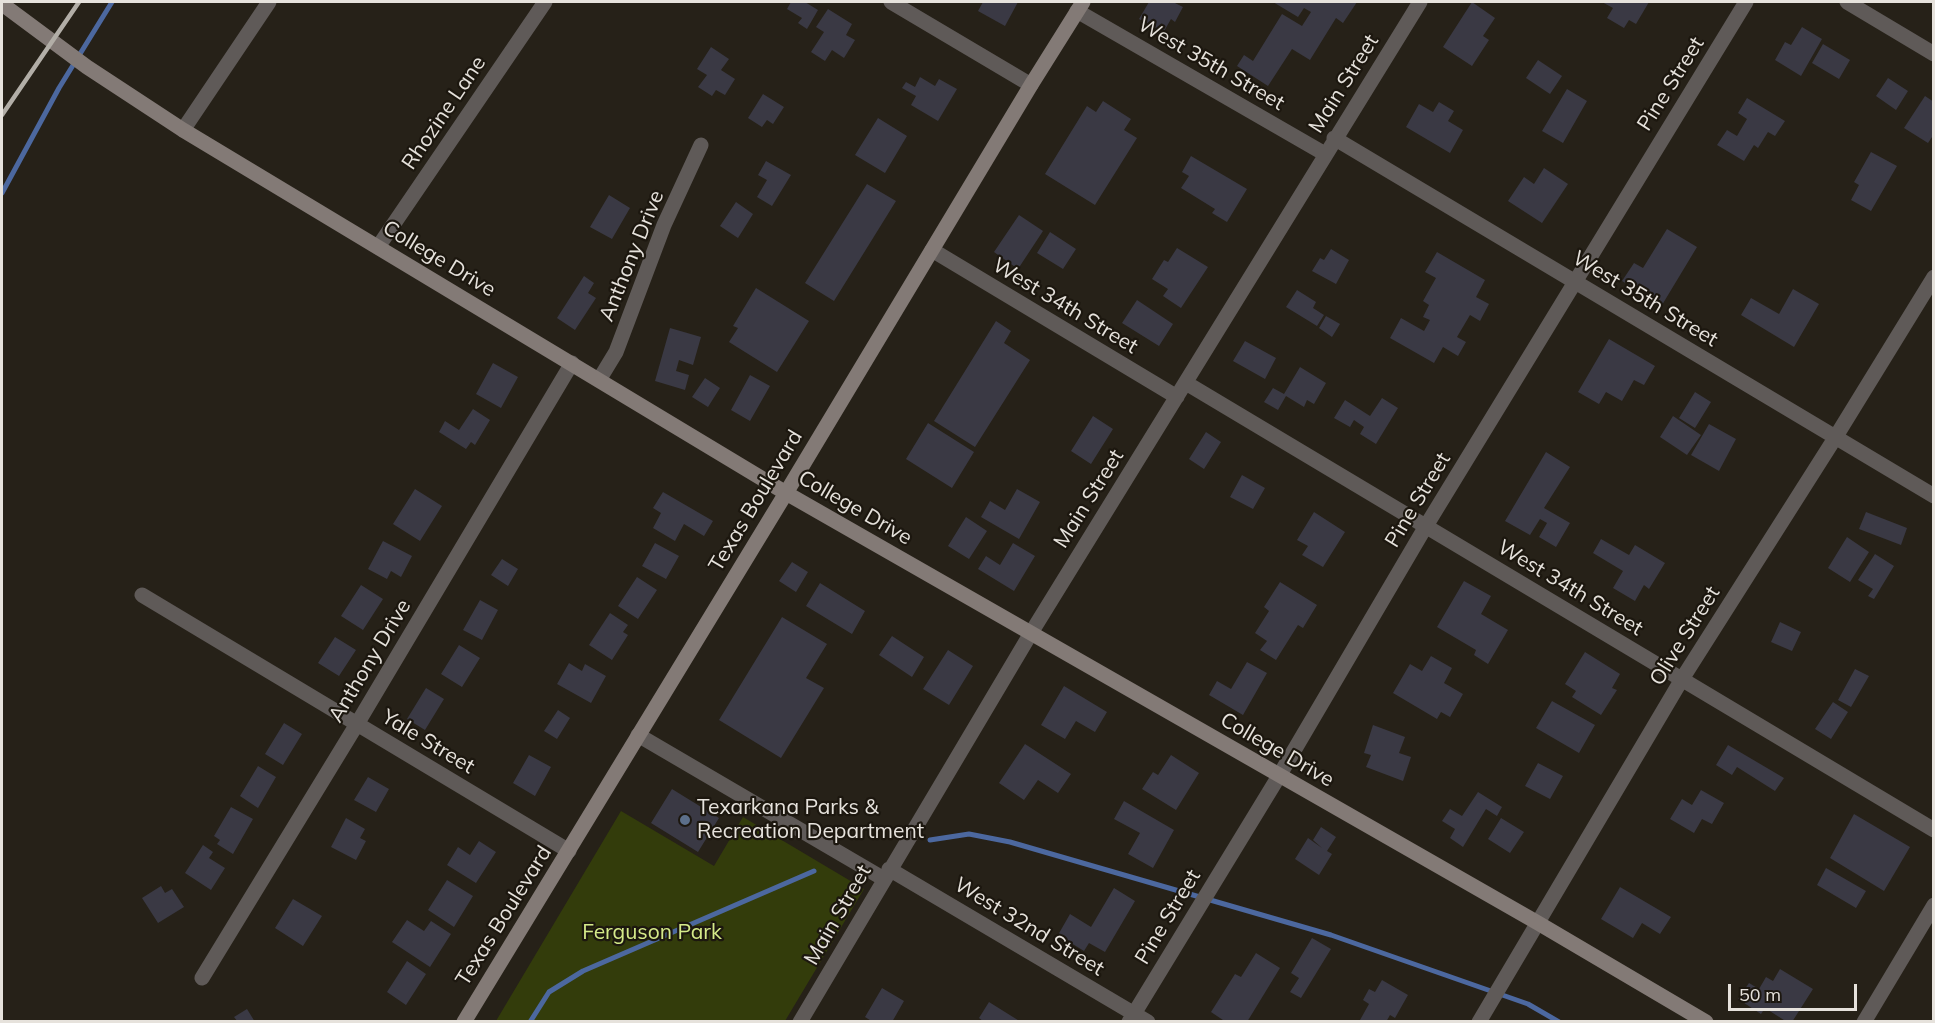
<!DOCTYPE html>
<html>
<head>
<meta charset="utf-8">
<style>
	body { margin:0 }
	#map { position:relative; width:1935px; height:1023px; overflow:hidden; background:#262118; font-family:Mulish,sans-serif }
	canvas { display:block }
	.frame { position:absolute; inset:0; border:3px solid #e6e2dc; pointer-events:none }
	.scale { position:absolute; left:1728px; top:984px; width:129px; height:27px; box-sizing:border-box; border:3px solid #e6e2dc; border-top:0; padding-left:8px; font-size:18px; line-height:21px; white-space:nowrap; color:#e6e2dc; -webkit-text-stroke:4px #1c170f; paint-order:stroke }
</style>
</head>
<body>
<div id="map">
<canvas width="1935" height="1023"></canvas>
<div class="frame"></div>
<div class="scale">50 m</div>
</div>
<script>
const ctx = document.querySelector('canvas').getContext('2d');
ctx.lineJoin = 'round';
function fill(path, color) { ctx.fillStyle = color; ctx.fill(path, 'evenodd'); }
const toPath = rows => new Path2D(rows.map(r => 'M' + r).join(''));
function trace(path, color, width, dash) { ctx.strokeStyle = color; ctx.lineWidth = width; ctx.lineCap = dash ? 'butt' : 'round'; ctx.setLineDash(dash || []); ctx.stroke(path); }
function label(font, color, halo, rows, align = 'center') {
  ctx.font = font + ' Mulish,sans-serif'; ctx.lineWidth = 4.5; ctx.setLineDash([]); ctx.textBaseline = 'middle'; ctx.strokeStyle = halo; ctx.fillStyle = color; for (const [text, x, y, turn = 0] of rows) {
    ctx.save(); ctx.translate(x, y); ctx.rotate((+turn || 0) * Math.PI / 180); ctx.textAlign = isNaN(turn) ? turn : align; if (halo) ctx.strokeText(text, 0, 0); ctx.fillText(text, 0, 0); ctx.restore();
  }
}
fill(toPath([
	[621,811,714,866,743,817,864,889,785,1021,496,1021]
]), '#333c0b');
trace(toPath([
	[2,193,59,88,112,2],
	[930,840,969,834,1010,842,1331,935,1528,1004,1559,1022],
	[530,1022,549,992,583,971,814,871]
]), '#4c689f', 5);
fill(toPath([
	[791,2,805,2,818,10,807,29,798,23,802,18,787,9],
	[983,2,1018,2,1005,26,978,11],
	[1149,2,1173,2,1183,7,1175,22,1171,19,1163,33,1139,19],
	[1273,2,1357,2,1343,23,1336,18,1310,60,1292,49,1268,86,1237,66,1244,55,1253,61,1282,14,1302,26,1311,12,1304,8,1298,17],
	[1472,2,1495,18,1483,36,1489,40,1472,66,1443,47],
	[1602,2,1649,2,1636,24,1629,20,1624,28,1607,18,1613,8],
	[828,9,852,24,846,35,855,40,844,58,832,50,825,61,811,52,824,32,816,27],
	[1802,27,1822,39,1801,76,1775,60,1785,42,1791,45],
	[1823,44,1850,60,1839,79,1812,63],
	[711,47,729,59,721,70,735,79,725,95,716,90,712,96,698,87,707,75,697,69],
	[1538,60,1562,76,1550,94,1526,78],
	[920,77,935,86,939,79,957,89,938,121,911,105,916,96,902,88,906,82,915,87],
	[1888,78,1908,91,1896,110,1876,96],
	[1567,89,1587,101,1563,143,1542,131],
	[763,94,784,107,773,124,767,120,762,127,748,118],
	[1925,96,1934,102,1934,134,1928,143,1904,128],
	[1747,98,1785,121,1775,136,1768,132,1758,148,1754,145,1744,161,1717,145,1727,130,1737,136,1747,119,1738,113],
	[1103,101,1131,119,1124,130,1137,138,1095,205,1045,174,1087,106,1096,112],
	[1439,102,1454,111,1448,121,1463,130,1450,153,1406,127,1419,104,1433,112],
	[878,118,907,136,885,173,855,155],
	[1871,152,1897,166,1871,211,1851,200,1859,185,1854,182],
	[1191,156,1247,189,1227,222,1212,213,1215,209,1181,188,1189,176,1182,172],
	[766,161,791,175,772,206,757,197,767,180,758,175],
	[1544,168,1568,184,1542,223,1508,201,1524,177,1534,184],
	[867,184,896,201,834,301,805,283],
	[609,195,630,208,612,239,590,227],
	[736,202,753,214,738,238,720,226],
	[1019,215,1043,231,1018,269,994,252],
	[1667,229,1697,247,1662,305,1622,281,1634,263,1643,268],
	[1050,232,1076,249,1063,269,1037,253],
	[1177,248,1208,267,1181,308,1163,296,1168,289,1152,279,1164,260,1168,262],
	[1331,249,1349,260,1336,284,1312,271,1320,258,1324,260],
	[1437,252,1485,280,1476,297,1489,304,1480,321,1470,315,1457,337,1466,342,1458,356,1443,347,1434,363,1390,338,1401,318,1424,331,1430,320,1423,317,1429,305,1423,301,1436,278,1425,272],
	[584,276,594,283,588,293,596,298,575,330,557,318],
	[756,288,809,321,777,372,729,342,738,328,733,326],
	[1793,289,1819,304,1794,347,1741,315,1751,298,1779,314],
	[1297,290,1316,302,1313,308,1324,315,1317,326,1286,307],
	[1137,300,1173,324,1159,346,1122,323],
	[1326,316,1340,324,1332,337,1319,328],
	[996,321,1011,331,1004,343,1030,360,975,447,934,421],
	[670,328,701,337,693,365,679,360,676,371,689,375,685,390,655,381],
	[1609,339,1655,366,1644,385,1634,380,1622,401,1606,392,1599,404,1578,392],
	[1245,341,1276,358,1265,379,1233,361],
	[493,363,518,377,501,408,476,394],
	[1300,367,1326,383,1314,404,1307,400,1304,407,1286,396,1278,410,1264,402,1273,388,1284,394],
	[750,375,770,386,750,421,731,410],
	[705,378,720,388,708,407,692,397],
	[1695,392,1711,402,1695,428,1679,418],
	[1382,398,1398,408,1376,444,1360,434,1364,427,1354,420,1350,427,1334,418,1345,400,1370,416],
	[473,409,490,420,475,445,471,442,466,449,439,432,445,421,459,430],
	[1093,416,1113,429,1091,464,1071,451],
	[1673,416,1701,435,1687,455,1660,437],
	[928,423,974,452,952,488,906,459],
	[1709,424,1736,439,1719,471,1691,455],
	[1206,432,1221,442,1204,469,1189,459],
	[1546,452,1570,467,1544,508,1570,523,1556,547,1539,537,1547,523,1540,519,1530,535,1505,521],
	[1242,475,1265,488,1253,509,1230,497],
	[415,489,442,506,420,541,393,524],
	[1017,489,1040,502,1019,539,981,517,990,501,1005,510],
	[663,492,713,521,704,536,684,524,675,541,653,528,661,513,653,508],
	[1314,512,1345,532,1323,567,1302,555,1308,546,1297,540],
	[1866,512,1907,528,1901,545,1859,529],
	[966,517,987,531,969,559,948,546],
	[1847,537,1869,552,1850,582,1828,568],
	[1601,539,1629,555,1635,545,1665,563,1649,589,1644,585,1635,601,1613,588,1623,571,1593,553],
	[383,541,412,556,401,577,391,571,387,579,368,569],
	[655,543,679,556,666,579,642,566],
	[1013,543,1035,556,1014,591,978,569,986,556,1000,565],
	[1875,554,1894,566,1874,599,1868,596,1873,589,1858,580],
	[502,559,518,569,508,586,491,575],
	[792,562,808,572,796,592,779,581],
	[637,577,657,590,638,619,618,606],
	[1464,581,1491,596,1481,614,1508,630,1488,664,1474,655,1476,650,1437,627],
	[1280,582,1317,605,1303,628,1298,625,1276,660,1260,650,1267,641,1255,633,1269,611,1264,607],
	[820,583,865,611,852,634,806,606],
	[361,585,383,599,363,630,341,616],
	[480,600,498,610,482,640,463,630],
	[610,613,628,625,623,632,628,635,612,660,589,645],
	[782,617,827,644,806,678,824,688,781,758,719,720],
	[1780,622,1801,632,1792,651,1771,642],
	[892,636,924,657,912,677,879,655],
	[335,637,356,650,339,676,318,663],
	[459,645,480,658,462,687,441,674],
	[948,650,973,666,949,705,923,689],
	[1585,652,1620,674,1612,688,1617,690,1601,715,1572,697,1576,691,1565,684],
	[1431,656,1452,668,1444,683,1463,694,1450,717,1441,712,1437,719,1393,693,1410,664,1422,671],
	[1247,662,1267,673,1243,715,1209,695,1217,681,1231,689],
	[569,663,582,671,585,664,606,676,591,703,557,684],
	[1855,669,1869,676,1851,707,1838,700],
	[1064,686,1107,712,1095,732,1076,721,1065,739,1041,725],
	[426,688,444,699,425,730,407,719],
	[1552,701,1595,725,1579,753,1536,728],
	[1833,702,1848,712,1831,739,1815,729],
	[558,710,570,718,557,739,544,731],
	[284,723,302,734,283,765,265,754],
	[1373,725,1405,737,1399,753,1411,757,1403,781,1366,767,1371,755,1364,753],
	[1025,744,1071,774,1058,793,1038,780,1024,800,999,783],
	[1728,745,1784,778,1775,791,1737,767,1732,775,1716,765],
	[529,755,551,767,535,796,513,783],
	[1171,755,1199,773,1176,810,1142,789,1153,772,1158,775],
	[1538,763,1563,776,1550,799,1525,786],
	[258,766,276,777,258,808,240,796],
	[368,777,389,789,376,812,354,800],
	[672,789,719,818,698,852,651,823],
	[1701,790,1724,803,1712,824,1702,819,1694,833,1670,819,1682,799,1692,805],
	[1478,792,1502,807,1497,816,1486,809,1463,847,1450,838,1455,829,1442,821,1450,809,1462,816],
	[1124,801,1174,830,1153,868,1128,854,1140,833,1114,819],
	[231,807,253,819,233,854,217,844,220,840,214,836],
	[1854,814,1910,847,1884,891,1830,858],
	[346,818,365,829,360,838,366,841,356,860,331,847],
	[1501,818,1524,832,1510,853,1488,839],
	[1321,827,1336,837,1327,851,1332,854,1319,875,1295,859,1308,838,1322,848,1313,840],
	[479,841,496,852,476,883,447,865,458,847,470,855],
	[203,845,213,852,209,858,225,868,211,890,185,873],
	[1826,868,1866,891,1856,908,1817,885],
	[447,880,473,896,454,927,428,910],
	[161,886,165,893,172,889,184,907,158,923,142,898],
	[1620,887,1671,917,1660,934,1642,923,1633,938,1601,919],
	[1114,888,1135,901,1105,952,1089,943,1084,951,1058,935,1070,914,1091,927],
	[293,899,322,916,303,946,275,928],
	[407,920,424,931,431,921,451,934,430,967,392,942],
	[1312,938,1331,949,1301,998,1290,992,1299,978,1291,973],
	[1256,953,1280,968,1247,1022,1226,1022,1211,1012,1235,974,1241,977],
	[407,961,426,974,406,1005,387,992],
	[1780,969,1813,989,1792,1022,1787,1022,1765,1008,1761,1014,1738,999,1749,983,1759,989,1766,977,1773,981],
	[1382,980,1408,995,1395,1018,1390,1015,1386,1022,1363,1022,1360,1020,1369,1004,1363,1000,1369,989,1375,992],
	[882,988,904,1001,892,1022,873,1022,865,1017],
	[989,1002,1021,1022,984,1022,979,1018],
	[247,1009,255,1022,238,1022,234,1017]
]), '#3a3944');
trace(toPath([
	[891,2,1031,85],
	[1847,2,1934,54],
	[1077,11,1325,154],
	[183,130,269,2],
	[1334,138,1934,496],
	[378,247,545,2],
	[932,250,1177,397],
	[599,380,616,352,664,225,701,145],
	[1186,383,1934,830],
	[142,595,569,851],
	[638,735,884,879],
	[889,869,1148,1022],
	[202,978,357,724,572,363],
	[800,1022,1031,633,1420,2],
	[1129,1022,1279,776,1426,526,1746,2],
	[1479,1022,1682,679,1835,438,1934,277],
	[1864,1022,1934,905]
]), '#5f5a58', 15);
trace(toPath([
	[2,4,87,67,183,130,786,493,1538,923,1706,1022],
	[464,1022,786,493,1031,85,1083,2]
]), '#837a76', 15);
trace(toPath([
	[2,115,79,2]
]), '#b2aea7', 4.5);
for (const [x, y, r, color] of [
	[685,820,6,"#5c6f8a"]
]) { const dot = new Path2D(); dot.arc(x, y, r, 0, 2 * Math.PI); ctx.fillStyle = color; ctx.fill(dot); trace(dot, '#1c170f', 2); }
label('21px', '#e6e2dc', '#1c170f', [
	["West 35th Street",1211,64,30],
	["Main Street",1344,84,-58],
	["Pine Street",1671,84,-58],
	["Rhozine Lane",444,113,-56],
	["Anthony Drive",632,256,-68],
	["College Drive",439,259,31],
	["West 35th Street",1645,299,31],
	["West 34th Street",1065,306,31],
	["Main Street",1089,499,-58],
	["Pine Street",1418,500,-59],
	["Texas Boulevard",756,501,-59],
	["College Drive",855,508,30],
	["West 34th Street",1570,588,31],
	["Olive Street",1685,636,-58],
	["Anthony Drive",370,661,-59],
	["Yale Street",428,742,31],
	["College Drive",1277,750,30],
	["Main Street",838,915,-60],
	["Texas Boulevard",504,916,-58],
	["Pine Street",1168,917,-59],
	["West 32nd Street",1029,927,31]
]);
label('21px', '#e6e2dc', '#1c170f', [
	["Texarkana Parks &",697,808],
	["Recreation Department",697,832]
], 'left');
label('21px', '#d5ea89', '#1c170f', [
	["Ferguson Park",652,933]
]);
</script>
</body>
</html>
